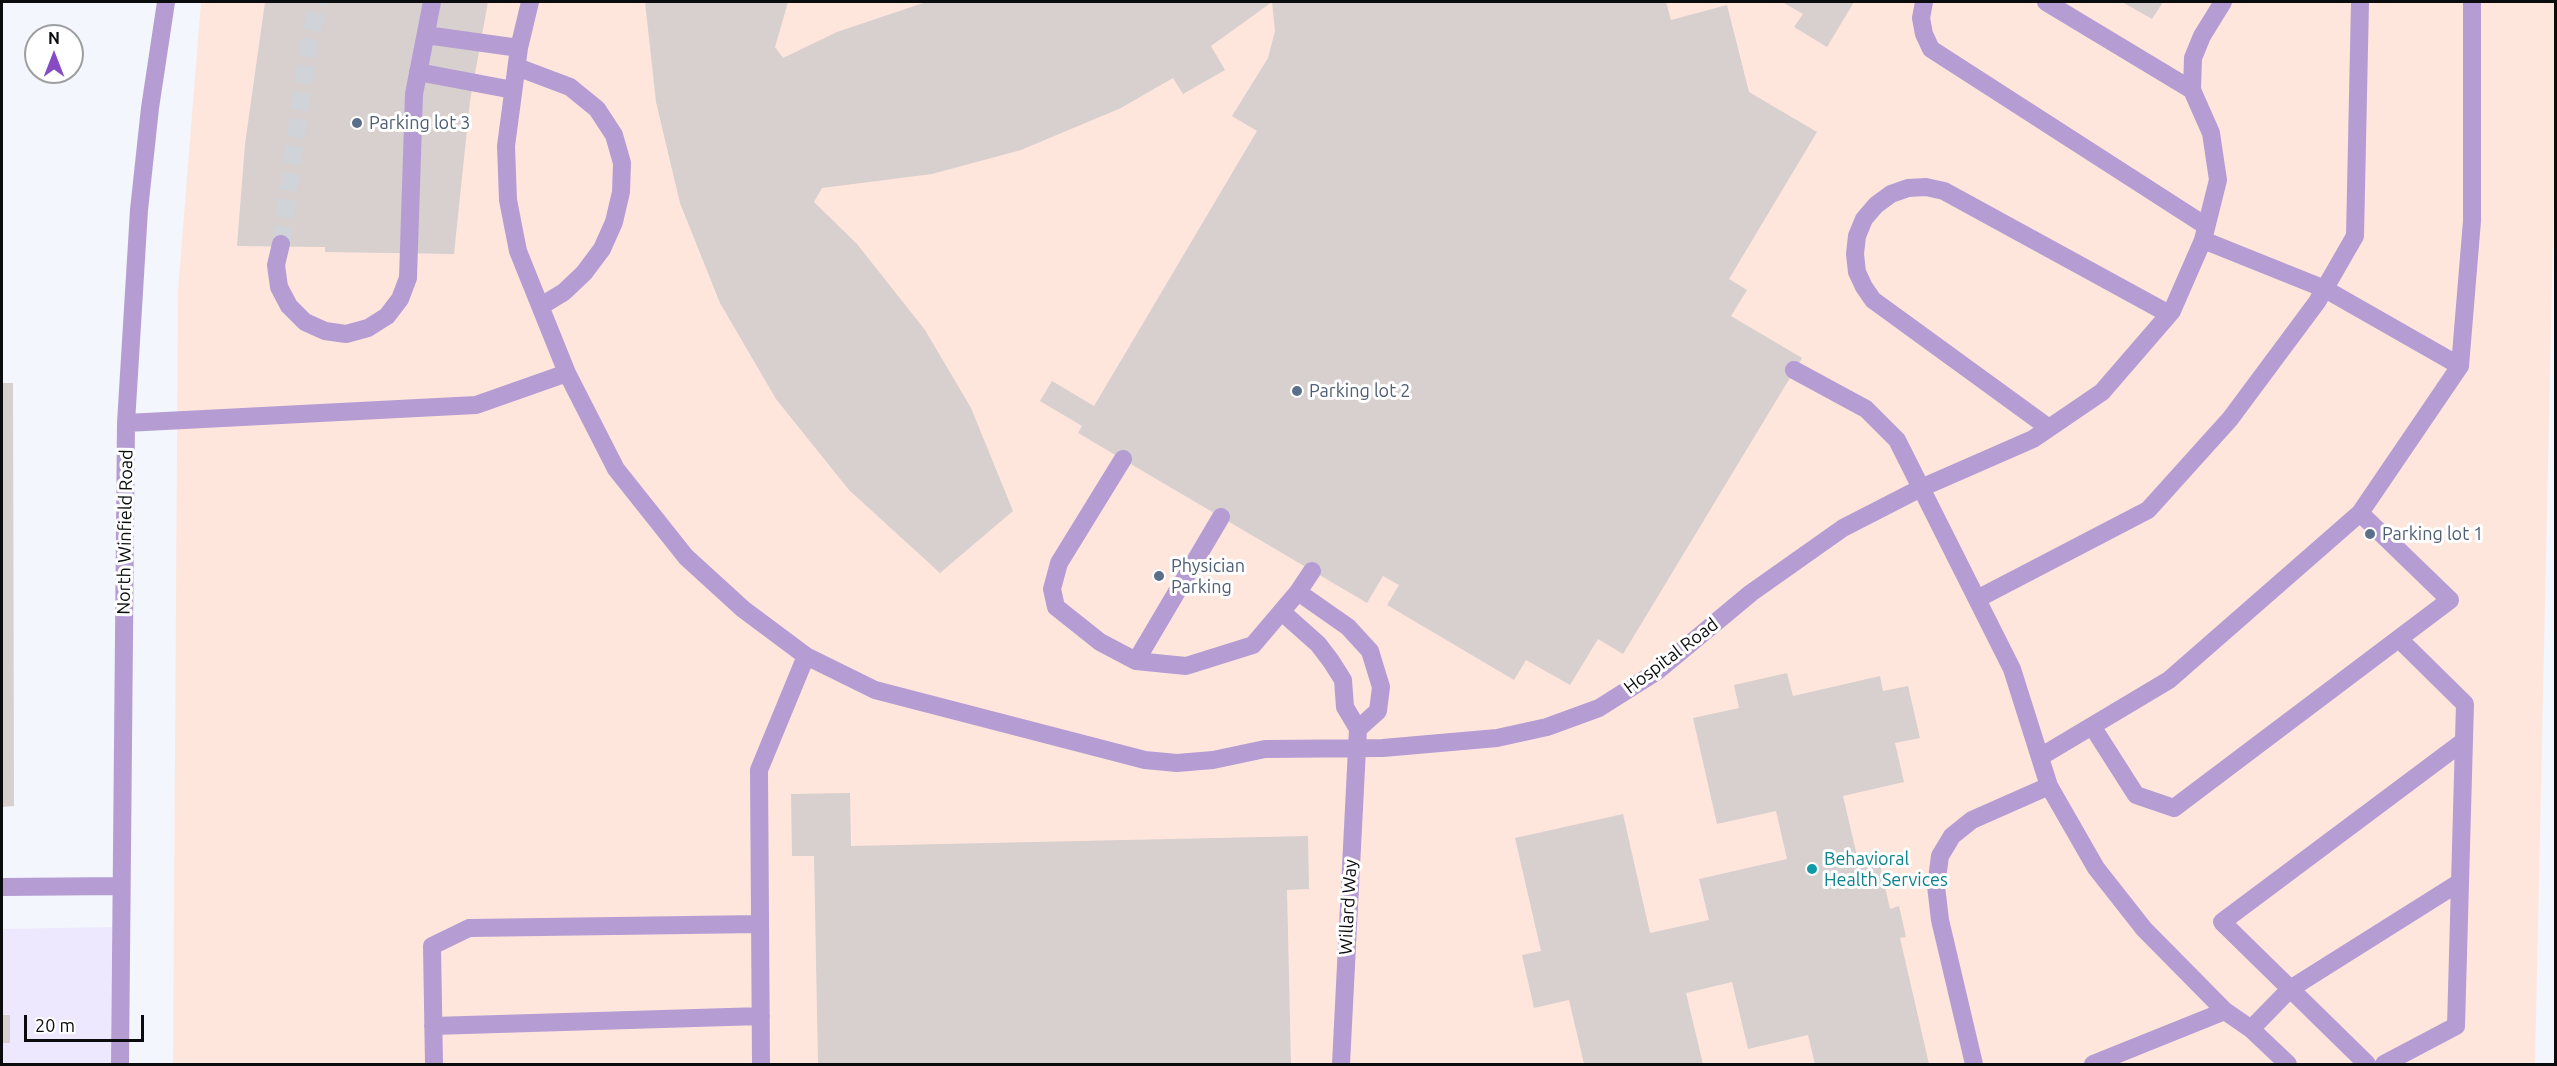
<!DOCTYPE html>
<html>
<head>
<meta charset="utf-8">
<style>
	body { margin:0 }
	#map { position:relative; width:2557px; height:1066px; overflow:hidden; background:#f3f6fc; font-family:Ubuntu,sans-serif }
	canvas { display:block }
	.frame { position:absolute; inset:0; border:3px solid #0b0c0e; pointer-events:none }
	.north { position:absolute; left:24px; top:24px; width:60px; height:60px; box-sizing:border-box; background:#fff; border:2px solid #9d9e9f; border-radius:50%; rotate:0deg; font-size:16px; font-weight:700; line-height:24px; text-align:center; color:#0b0c0e }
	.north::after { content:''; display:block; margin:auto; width:21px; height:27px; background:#874cc3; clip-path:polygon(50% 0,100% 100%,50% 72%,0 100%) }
	.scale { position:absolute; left:24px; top:1015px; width:120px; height:27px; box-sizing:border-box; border:3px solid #0b0c0e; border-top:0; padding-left:8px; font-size:18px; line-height:21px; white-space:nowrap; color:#0b0c0e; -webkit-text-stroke:4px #fff; paint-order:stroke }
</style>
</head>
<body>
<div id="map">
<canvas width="2557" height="1066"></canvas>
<div class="frame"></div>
<div class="north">N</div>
<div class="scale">20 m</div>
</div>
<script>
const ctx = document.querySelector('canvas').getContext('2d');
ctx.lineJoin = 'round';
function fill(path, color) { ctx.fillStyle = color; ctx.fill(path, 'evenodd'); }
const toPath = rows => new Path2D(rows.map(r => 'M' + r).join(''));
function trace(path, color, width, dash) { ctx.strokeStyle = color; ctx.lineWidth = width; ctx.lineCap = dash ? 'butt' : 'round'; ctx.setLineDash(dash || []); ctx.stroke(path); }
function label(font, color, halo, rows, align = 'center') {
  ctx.font = font + ' Ubuntu,sans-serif'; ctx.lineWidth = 6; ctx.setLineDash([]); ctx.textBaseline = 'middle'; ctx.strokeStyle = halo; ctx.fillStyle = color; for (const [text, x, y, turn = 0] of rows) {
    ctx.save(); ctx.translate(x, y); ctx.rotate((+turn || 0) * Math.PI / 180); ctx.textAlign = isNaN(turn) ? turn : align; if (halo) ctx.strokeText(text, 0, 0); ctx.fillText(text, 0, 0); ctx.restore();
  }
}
fill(toPath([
	[112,927,111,1064,2,1064,2,929]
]), '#eee8fe');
fill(toPath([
	[201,2,2555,2,2555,145,2535,1064,173,1064,178,290]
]), '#ffe6dd');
fill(toPath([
	[265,2,488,2,470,101,454,254,325,252,325,247,237,246,245,144],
	[645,2,788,2,775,47,783,58,837,32,926,2,1666,2,1671,20,1727,5,1749,92,1817,132,1729,279,1747,290,1731,316,1802,358,1623,654,1598,639,1570,685,1526,660,1514,680,1387,605,1399,585,1383,576,1367,603,1078,433,1082,426,1040,401,1052,381,1094,406,1257,131,1232,116,1268,58,1275,31,1272,2,1211,46,1225,70,1183,94,1173,78,1121,108,1021,150,932,174,822,188,814,202,857,244,925,330,971,408,1013,511,940,573,849,490,776,399,720,303,680,203,656,102],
	[1782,2,1854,2,1827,47,1794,27,1803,14],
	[2122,2,2163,2,2152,19],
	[2,383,13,383,14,806,2,807],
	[1787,673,1793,696,1880,676,1883,691,1908,686,1920,738,1895,743,1904,782,1843,796,1857,856,1877,852,1890,909,1899,906,1906,937,1900,938,1929,1064,1815,1064,1808,1035,1748,1049,1732,982,1686,993,1703,1064,1584,1064,1569,1000,1534,1008,1522,955,1541,951,1515,838,1623,814,1650,933,1709,920,1699,879,1787,859,1776,811,1717,824,1693,718,1739,708,1734,685],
	[850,793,851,846,1308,836,1309,889,1287,890,1291,1064,818,1064,814,856,792,856,791,794],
	[2,1015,10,1015,10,1043,2,1043]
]), '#d8cfcf');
trace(toPath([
	[281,244,308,50,318,2]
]), '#d0d3d8', 18, [18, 9]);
trace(toPath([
	[530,2,519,48,506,146,508,200,518,251,567,373],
	[1924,2,1921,18,1924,34,1931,49,2206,226],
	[2046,2,2192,90],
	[426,35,519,48],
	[517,67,570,87,597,109,614,135,622,163,621,192,614,222,602,249,584,273,564,292,541,306],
	[418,72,513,90],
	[2203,240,2325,289,2460,366],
	[281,244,276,265,279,287,289,306,305,322,325,331,346,334,368,328,387,316,400,299,408,278,414,94,432,2],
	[1794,370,1866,409,1897,440,2012,669,2049,786,2096,868,2144,929,2225,1011,2251,1029,2288,1064],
	[126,423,476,405,567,373,616,469,686,557,743,609,806,656,875,690,1145,760,1177,763,1213,760,1265,749,1383,748,1497,738,1547,727,1599,708,1656,672,1751,593,1843,528,1921,488,2033,439,2102,392,2172,311,2203,240,2218,180,2211,133,2192,90,2193,58,2202,36,2223,2],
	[2049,428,1873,300,1864,287,1857,272,1855,254,1857,236,1864,219,1876,205,1891,194,1908,188,1926,187,1944,191,2169,314],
	[1123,459,1059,563,1052,589,1056,607,1100,642,1136,661,1186,666,1253,645,1298,592],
	[1312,571,1298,592,1348,627,1370,651,1381,687,1378,711,1358,729],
	[1977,599,2148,510,2230,419,2317,302,2355,236,2360,2],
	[1282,612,1318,644,1331,661,1343,680,1345,707,1358,729,1341,1064],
	[1136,661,1221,517],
	[2092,726,2136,795,2174,808,2450,600,2360,513],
	[2040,757,2169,680,2360,513,2460,366,2472,221,2472,2],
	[2,887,120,886],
	[433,1026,761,1016],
	[2251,1029,2290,989,2460,882],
	[120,1064,126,423,139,210,150,108,166,2],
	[434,1064,432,946,469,928,760,924],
	[761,1064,759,770,806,656],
	[1974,1064,1940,920,1936,886,1940,856,1952,836,1972,820,2049,786],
	[2093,1064,2225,1011],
	[2367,1064,2222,922,2464,741],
	[2384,1064,2456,1026,2465,704,2399,639]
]), '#b59dd4', 18);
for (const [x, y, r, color] of [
	[357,123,6,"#5c6f8a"],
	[1297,391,6,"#5c6f8a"],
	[2370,534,6,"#5c6f8a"],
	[1159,576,6,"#5c6f8a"],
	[1812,869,6,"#0f9aa8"]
]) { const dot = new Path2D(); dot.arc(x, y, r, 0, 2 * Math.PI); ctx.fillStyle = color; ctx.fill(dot); trace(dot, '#fff', 2); }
label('18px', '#4e5e75', '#fff', [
	["Parking lot 3",369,123],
	["Parking lot 2",1309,391],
	["Parking lot 1",2382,534],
	["Physician",1171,566],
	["Parking",1171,587]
], 'left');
label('18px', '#0b0c0e', '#fff', [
	["North Winfield Road",125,532,-89],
	["Hospital Road",1671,656,-37],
	["Willard Way",1348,907,-87]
]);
label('18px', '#0d838f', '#fff', [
	["Behavioral",1824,859],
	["Health Services",1824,880]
], 'left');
</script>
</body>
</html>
